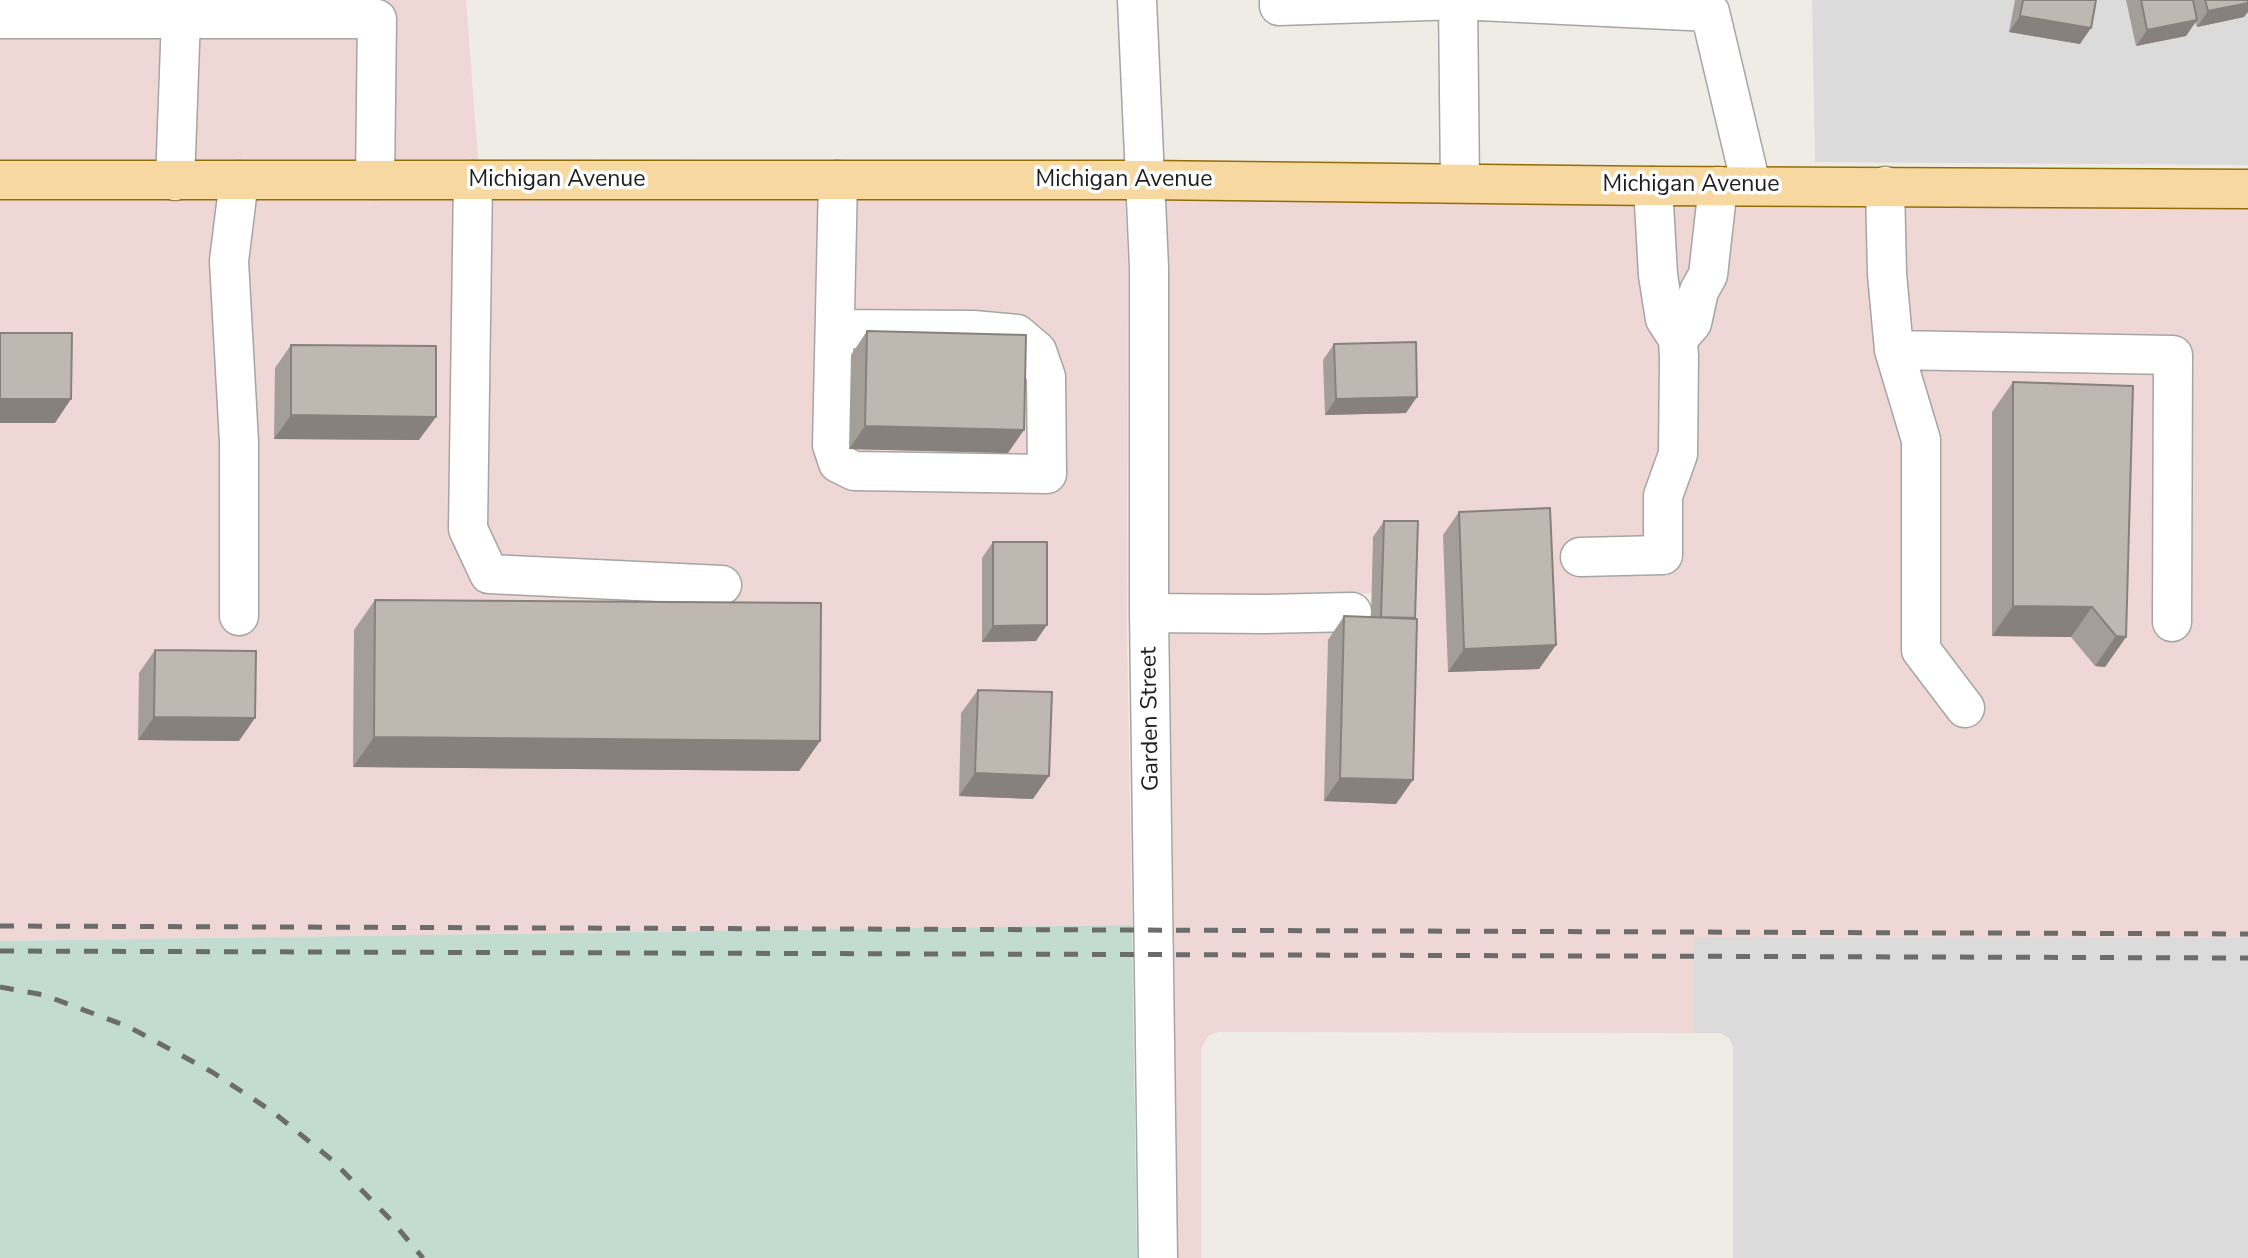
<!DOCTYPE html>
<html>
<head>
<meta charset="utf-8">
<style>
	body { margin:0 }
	canvas { display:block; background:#efece5 }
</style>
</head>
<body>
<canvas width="2248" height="1258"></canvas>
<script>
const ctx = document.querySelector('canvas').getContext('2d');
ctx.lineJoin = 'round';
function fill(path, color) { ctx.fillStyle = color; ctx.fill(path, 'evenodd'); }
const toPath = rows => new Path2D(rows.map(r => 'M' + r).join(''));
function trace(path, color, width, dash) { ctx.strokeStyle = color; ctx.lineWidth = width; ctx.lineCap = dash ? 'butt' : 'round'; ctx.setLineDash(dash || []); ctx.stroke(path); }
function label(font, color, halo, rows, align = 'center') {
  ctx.font = font + ' "Nunito Sans",sans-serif'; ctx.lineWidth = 7; ctx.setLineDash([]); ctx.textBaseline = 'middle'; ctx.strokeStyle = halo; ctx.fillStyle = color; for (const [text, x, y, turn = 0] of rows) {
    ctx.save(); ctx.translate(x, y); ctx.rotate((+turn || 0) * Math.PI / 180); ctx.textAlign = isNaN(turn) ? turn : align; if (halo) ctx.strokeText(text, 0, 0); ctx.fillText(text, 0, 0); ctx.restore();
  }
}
fill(toPath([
	[1812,0,2248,0,2248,165,1815,162],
	[1693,937,2248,938,2248,1258,1733,1258,1733,1047,1730,1039,1721,1033,1693,1033]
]), '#dcdbdb');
fill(toPath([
	[0,0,466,0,478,159,1124,162,0,162],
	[1125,198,1128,268,1127,631,1132,925,0,941,0,199],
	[1166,199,2248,208,2248,938,1693,937,1693,1033,1219,1032,1208,1036,1201,1049,1201,1258,1178,1258,1170,632,1372,630,1372,593,1265,596,1169,595,1169,266]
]), '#efd7d5');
fill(toPath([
	[1132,925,1137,1258,0,1258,0,941]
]), '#c2dcd2');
const minor = toPath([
	[1137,0,1149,267,1149,613,1158,1258],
	[1279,0,1279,6,1458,0,1710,12,1751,185],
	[1458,0,1460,183],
	[0,19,377,19,375,180],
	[239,180,229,261,239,442,239,616],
	[473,180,468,529,489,574,722,585],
	[175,181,181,18],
	[1885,186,1887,274,1894,350,2173,355,2172,622],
	[835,329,973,330,1017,334,1037,351,1046,377,1047,474,854,471,838,463,832,445,838,180],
	[1678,339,1692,323,1699,291,1708,275,1718,186],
	[1894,350,1921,440,1921,650,1965,708],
	[1580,557,1663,555,1663,496,1678,454,1679,357,1678,339,1665,319,1658,275,1653,186],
	[1149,613,1265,614,1352,612]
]);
const major = toPath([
	[0,180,1145,180,1653,186,2248,189]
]);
trace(minor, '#a5a5a5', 41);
trace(major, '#936e06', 41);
trace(minor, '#fff', 38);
trace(major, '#f8d8a1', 38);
trace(toPath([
	[0,926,2248,934],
	[0,951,2248,958],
	[0,987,44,995,129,1027,212,1072,273,1112,332,1160,391,1220,423,1258]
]), '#6c6c6c', 5, [14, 14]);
fill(toPath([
	[2015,0,2096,0,2080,44,2009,32],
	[2126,0,2248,0,2244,17,2197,27,2195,22,2186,36,2136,46],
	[867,331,1008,453,849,449,851,355],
	[1334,344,1406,413,1325,415,1323,360],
	[291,345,419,440,274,439,275,368],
	[2013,382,2126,637,2105,667,2095,666,2071,637,1992,636,1992,412],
	[1459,512,1556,645,1539,669,1448,672,1443,535],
	[1384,521,1396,804,1324,801,1328,640,1344,616,1371,617,1373,537],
	[993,542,1036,641,982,642,982,558],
	[375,600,820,741,799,771,353,767,354,630],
	[155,650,239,741,138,740,139,673],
	[978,690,1033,799,959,796,961,713]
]), '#a49e98');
fill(toPath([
	[2248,3,2248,12,2244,17,2197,27,2208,11],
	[2020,16,2091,28,2080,44,2009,32],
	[2197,20,2186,36,2136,46,2147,30],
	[1417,397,1406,413,1325,415,1336,399],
	[0,399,71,399,55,423,0,423],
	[291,415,436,417,419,440,274,439],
	[865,426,1024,430,1008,453,849,449],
	[2013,606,2092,607,2071,637,1992,636],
	[1047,625,1036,641,982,642,993,626],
	[2116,636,2126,637,2105,667,2095,666],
	[1556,645,1539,669,1448,672,1464,649],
	[154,717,255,718,239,741,138,740],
	[374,737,820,741,799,771,353,767],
	[975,773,1049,776,1033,799,959,796],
	[1340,778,1413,780,1396,804,1324,801]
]), '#86817c');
const building = toPath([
	[2023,0,2096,0,2091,28,2020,16,2023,0],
	[2141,0,2193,0,2197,20,2147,30,2141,0],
	[2205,0,2248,0,2248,3,2208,11,2205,0],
	[867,331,1026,335,1024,430,865,426,867,331],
	[0,333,72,333,71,399,0,399,0,333],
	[1416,342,1417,397,1336,399,1334,344,1416,342],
	[291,345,436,346,436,417,291,415,291,345],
	[2013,382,2133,386,2126,637,2116,636,2092,607,2013,606,2013,382],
	[1550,508,1556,645,1464,649,1459,512,1550,508],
	[1384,521,1418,521,1415,618,1381,617,1384,521],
	[993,542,1047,542,1047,625,993,626,993,542],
	[375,600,821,603,820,741,374,737,375,600],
	[1344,616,1417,619,1413,780,1340,778,1344,616],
	[155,650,256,651,255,718,154,717,155,650],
	[978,690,1052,692,1049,776,975,773,978,690]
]);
fill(building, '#bfb8b1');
trace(building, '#86817c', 2);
label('23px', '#1e1e1e', '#fff', [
	["Michigan Avenue",557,180],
	["Michigan Avenue",1124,180],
	["Michigan Avenue",1691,185],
	["Garden Street",1151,719,-91]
]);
</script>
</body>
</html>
